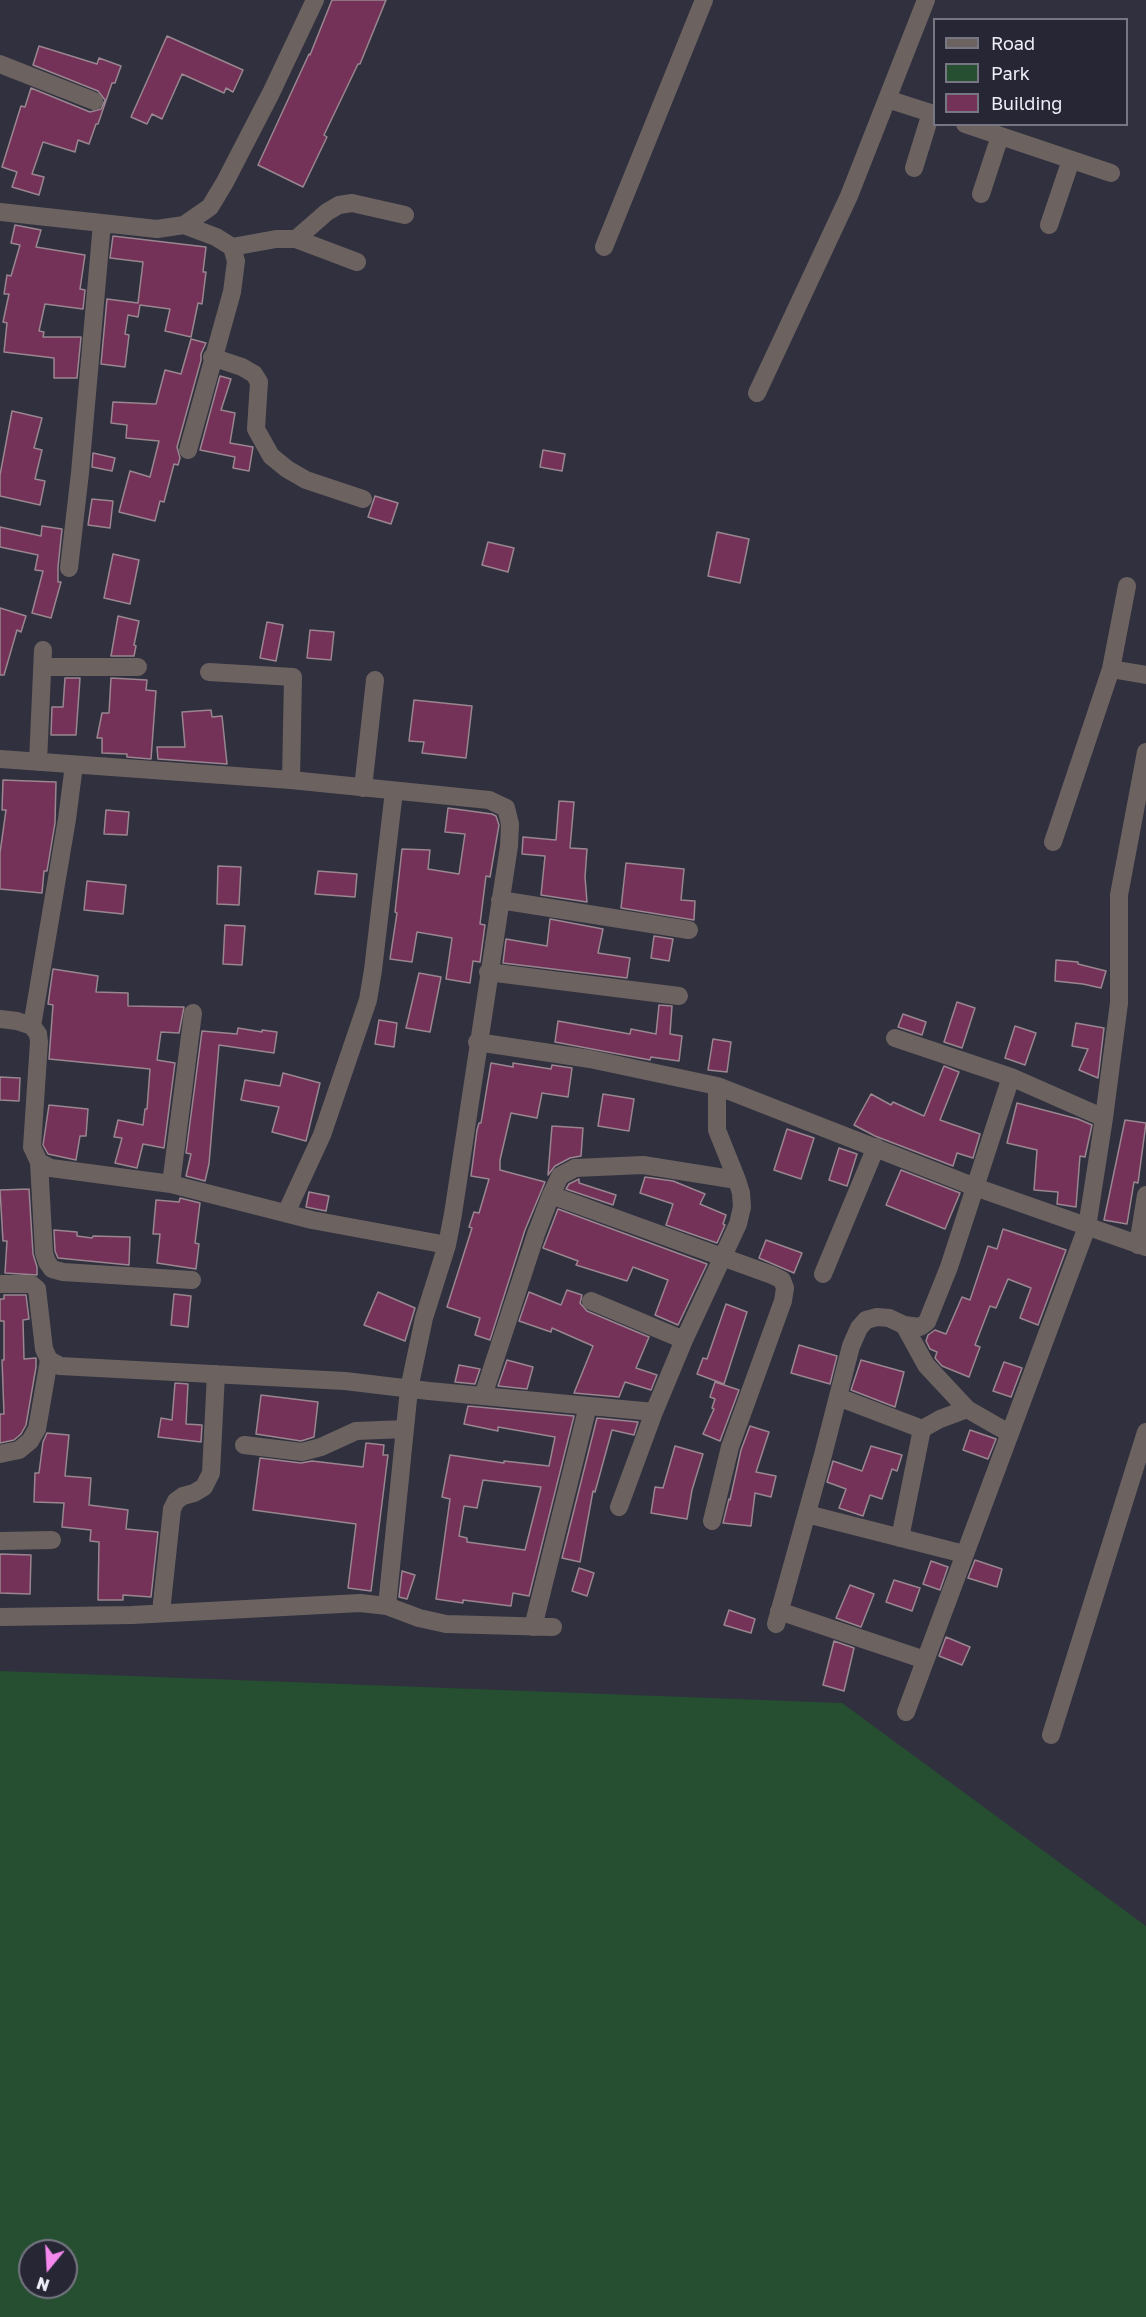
<!DOCTYPE html>
<html>
<head>
<meta charset="utf-8">
<style>
	body { margin:0 }
	#map { position:relative; width:1146px; height:2317px; overflow:hidden; background:#31303f; font-family:"Golos Text",sans-serif }
	canvas { display:block }
	.legend { position:absolute; left:933px; top:18px; width:195px; height:108px; box-sizing:border-box; background:#272635; border:2px solid #777683; margin:0; padding:8px 10px; list-style:none; font-size:18px; color:#eeeef8 }
	.legend li { display:flex; align-items:center; gap:12px; height:30px }
	.legend b { width:30px; border:2px solid #777683 }
	.north { position:absolute; left:18px; top:2239px; width:60px; height:60px; box-sizing:border-box; background:#272635; border:2px solid #777683; border-radius:50%; rotate:198deg; font-size:16px; font-weight:700; line-height:24px; text-align:center; color:#eeeef8 }
	.north::after { content:''; display:block; margin:auto; width:21px; height:27px; background:#f689ed; clip-path:polygon(50% 0,100% 100%,50% 72%,0 100%) }
</style>
</head>
<body>
<div id="map">
<canvas width="1146" height="2317"></canvas>
<ul class="legend">
<li><b style="height:8px;background:#6c6361"></b>Road</li>
<li><b style="height:16px;background:#264f31"></b>Park</li>
<li><b style="height:16px;background:#753259"></b>Building</li>
</ul>
<div class="north">N</div>
</div>
<script>
const ctx = document.querySelector('canvas').getContext('2d');
ctx.lineJoin = 'round';
function fill(path, color) { ctx.fillStyle = color; ctx.fill(path, 'evenodd'); }
const toPath = rows => new Path2D(rows.map(r => 'M' + r).join(''));
function trace(path, color, width, dash) { ctx.strokeStyle = color; ctx.lineWidth = width; ctx.lineCap = dash ? 'butt' : 'round'; ctx.setLineDash(dash || []); ctx.stroke(path); }
fill(toPath([
	[0,1671,842,1703,1146,1926,1146,2317,0,2317],
	[30,2251,66,2251,66,2287,30,2287]
]), '#264f31');
const building = toPath([
	[332,0,386,0,360,64,358,64,324,135,327,137,303,187,258,165,309,54,310,55,332,0],
	[167,36,243,70,233,92,226,88,224,93,182,74,162,119,152,114,147,124,131,117,167,36],
	[39,46,97,64,99,58,121,66,115,83,112,83,98,124,96,124,89,144,78,140,75,152,43,142,32,174,44,177,39,195,12,187,17,172,2,167,21,106,25,107,31,88,90,112,101,109,105,100,98,91,33,65,39,46],
	[15,225,41,230,36,247,85,255,80,289,85,290,83,309,45,304,39,331,44,332,43,337,81,337,77,378,54,378,54,358,4,352,7,323,3,322,9,294,4,294,7,275,11,276,20,245,11,243,15,225],
	[113,236,206,247,203,272,206,272,202,304,198,303,191,337,165,331,170,309,140,305,138,317,128,315,125,334,129,335,125,367,101,364,107,299,138,303,143,262,110,258,113,236],
	[191,339,206,343,201,354,201,360,177,447,180,458,178,465,174,464,164,502,160,501,155,521,119,512,130,471,150,477,159,441,126,438,127,425,111,423,113,402,156,404,165,370,181,374,191,339],
	[220,376,231,379,221,410,235,413,230,443,253,447,249,471,233,468,235,457,200,450,220,376],
	[12,411,42,418,34,448,42,450,35,479,45,481,40,505,0,496,0,475,12,411],
	[543,450,565,454,562,471,540,467,543,450],
	[93,453,115,458,112,471,92,467,93,453],
	[375,496,398,503,391,524,368,517,375,496],
	[92,499,113,501,110,528,88,525,92,499],
	[42,526,62,529,58,567,58,582,61,582,51,618,32,613,43,571,35,570,38,555,0,547,0,527,41,536,42,526],
	[717,532,749,539,740,583,708,576,717,532],
	[488,542,514,548,508,572,482,565,488,542],
	[113,554,139,560,130,604,104,598,113,554],
	[0,608,26,616,21,632,17,630,4,675,0,675,0,608],
	[118,616,139,621,134,645,136,646,134,656,111,656,118,616],
	[267,622,283,625,276,661,260,658,267,622],
	[310,630,334,632,331,660,307,658,310,630],
	[65,678,80,678,76,735,51,735,52,707,63,707,65,678],
	[111,678,147,680,146,690,156,691,151,759,127,757,127,754,102,753,102,738,97,738,102,713,109,713,111,678],
	[414,700,472,706,466,758,422,753,424,742,409,741,414,700],
	[211,710,212,717,222,716,227,764,158,759,157,747,185,747,182,712,211,710],
	[3,780,56,782,55,823,47,871,44,871,42,893,0,889,0,853,6,810,2,810,3,780],
	[559,801,574,802,570,848,587,849,585,877,587,902,541,895,545,856,522,854,523,837,556,840,559,801],
	[448,808,492,814,496,816,499,825,490,877,486,876,480,924,485,925,480,962,473,961,470,983,446,979,452,938,417,932,412,962,390,959,397,913,395,912,402,849,430,850,428,869,459,874,465,834,445,832,448,808],
	[106,810,129,812,127,835,104,834,106,810],
	[626,863,684,869,681,900,695,901,694,920,621,908,626,863],
	[218,866,241,867,239,905,217,904,218,866],
	[318,871,357,874,355,897,315,894,318,871],
	[87,881,126,885,123,914,84,910,87,881],
	[550,919,603,929,598,953,630,958,627,978,503,963,506,939,547,946,550,919],
	[225,925,245,926,242,965,223,964,225,925],
	[654,936,673,939,669,961,651,958,654,936],
	[1056,960,1078,962,1078,964,1106,971,1101,988,1083,984,1055,981,1056,960],
	[53,969,98,976,96,992,128,993,128,1006,184,1007,179,1033,161,1032,157,1060,175,1063,164,1148,143,1144,137,1168,115,1163,122,1138,114,1137,118,1120,143,1125,145,1109,147,1109,150,1069,49,1059,53,1005,48,1004,53,969],
	[419,973,441,977,430,1032,406,1028,419,973],
	[957,1002,975,1008,962,1048,944,1042,957,1002],
	[659,1005,672,1006,670,1034,682,1036,679,1061,651,1057,650,1060,555,1042,558,1021,630,1034,631,1029,656,1034,659,1005],
	[903,1014,926,1022,922,1035,898,1027,903,1014],
	[379,1020,397,1023,394,1047,375,1044,379,1020],
	[1076,1023,1104,1028,1098,1078,1079,1070,1088,1049,1072,1046,1076,1023],
	[1015,1026,1036,1033,1025,1065,1005,1058,1015,1026],
	[238,1028,262,1032,262,1030,277,1032,274,1053,219,1045,209,1164,205,1181,186,1176,191,1154,186,1153,202,1031,237,1034,238,1028],
	[713,1039,731,1042,727,1072,708,1070,713,1039],
	[491,1063,513,1067,513,1063,551,1069,552,1065,572,1068,568,1097,542,1093,537,1118,511,1113,500,1160,500,1170,545,1182,525,1230,490,1340,475,1335,480,1318,447,1307,472,1228,469,1227,474,1212,479,1213,489,1179,471,1176,477,1130,479,1123,481,1123,491,1063],
	[944,1066,959,1072,940,1120,980,1134,973,1158,957,1153,953,1166,875,1136,854,1125,871,1094,891,1105,893,1102,924,1116,944,1066],
	[283,1073,320,1083,306,1141,272,1132,279,1107,241,1100,245,1080,280,1086,283,1073],
	[0,1077,20,1078,19,1101,0,1100,0,1077],
	[603,1094,634,1099,629,1131,598,1126,603,1094],
	[1017,1103,1078,1119,1092,1125,1085,1157,1080,1156,1076,1207,1057,1204,1058,1192,1034,1190,1037,1150,1007,1143,1017,1103],
	[49,1105,88,1109,86,1136,80,1136,76,1160,48,1154,43,1145,49,1105],
	[1125,1120,1146,1123,1138,1183,1134,1182,1127,1224,1104,1220,1125,1120],
	[552,1126,583,1128,581,1156,570,1158,555,1166,548,1175,552,1126],
	[787,1129,814,1138,801,1179,774,1170,787,1129],
	[839,1148,857,1154,847,1186,829,1180,839,1148],
	[901,1170,960,1193,945,1229,886,1205,901,1170],
	[645,1177,673,1181,705,1194,700,1204,726,1215,723,1224,725,1225,717,1243,666,1225,673,1204,640,1193,645,1177],
	[579,1179,579,1183,616,1195,613,1205,566,1189,569,1184,579,1179],
	[29,1189,33,1254,37,1267,37,1275,5,1273,7,1241,3,1241,0,1190,29,1189],
	[309,1192,329,1196,326,1211,306,1207,309,1192],
	[180,1198,200,1203,195,1243,199,1244,196,1269,157,1263,160,1234,153,1234,156,1200,179,1202,180,1198],
	[558,1209,707,1264,678,1325,655,1315,668,1280,633,1267,627,1281,576,1265,578,1261,543,1248,558,1209],
	[1003,1229,1066,1250,1038,1325,1020,1318,1031,1288,1008,1279,996,1308,990,1306,975,1345,980,1347,969,1377,942,1366,935,1358,937,1352,930,1349,926,1341,928,1335,935,1330,946,1334,962,1297,970,1300,988,1246,997,1249,1003,1229],
	[54,1230,77,1232,77,1236,92,1238,93,1236,130,1237,129,1265,58,1258,55,1251,54,1230],
	[766,1240,802,1253,794,1273,759,1258,766,1240],
	[567,1290,582,1295,580,1303,587,1311,649,1337,636,1368,657,1375,651,1390,625,1382,619,1397,574,1393,593,1346,552,1328,551,1332,519,1321,529,1292,561,1305,567,1290],
	[378,1292,415,1308,405,1341,364,1325,378,1292],
	[174,1294,191,1296,188,1327,171,1325,174,1294],
	[4,1295,26,1295,29,1319,23,1320,24,1359,36,1358,36,1367,26,1425,21,1434,14,1440,0,1443,0,1414,4,1414,2,1360,4,1360,4,1321,0,1321,0,1299,4,1299,4,1295],
	[726,1304,747,1312,724,1384,697,1374,703,1358,707,1359,726,1304],
	[799,1345,837,1356,830,1384,791,1373,799,1345],
	[507,1360,533,1367,527,1389,498,1386,507,1360],
	[861,1360,904,1372,895,1407,851,1390,861,1360],
	[1004,1362,1022,1368,1011,1397,993,1391,1004,1362],
	[459,1365,480,1369,475,1384,455,1382,459,1365],
	[715,1382,739,1390,720,1441,703,1434,714,1409,712,1408,715,1399,710,1397,715,1382],
	[175,1383,188,1384,186,1424,202,1425,201,1442,158,1437,161,1418,172,1420,175,1383],
	[261,1395,318,1402,314,1437,301,1441,256,1434,261,1395],
	[468,1406,574,1416,529,1596,513,1593,511,1606,463,1600,463,1603,436,1599,450,1499,442,1497,450,1455,504,1463,504,1461,549,1466,555,1437,498,1427,498,1431,464,1424,468,1406],
	[483,1480,541,1487,525,1550,467,1542,467,1538,459,1536,464,1506,477,1508,483,1480],
	[597,1418,638,1422,634,1435,612,1430,595,1492,593,1491,580,1562,562,1558,597,1418],
	[750,1426,769,1432,756,1472,776,1476,771,1497,755,1493,751,1526,723,1523,729,1499,730,1500,741,1450,750,1426],
	[970,1430,996,1439,988,1459,963,1450,970,1430],
	[47,1433,69,1435,65,1476,91,1478,89,1505,128,1510,126,1529,158,1532,151,1597,123,1595,123,1600,98,1600,99,1542,90,1541,91,1530,62,1527,64,1503,34,1502,35,1473,39,1473,43,1442,47,1433],
	[366,1443,384,1445,383,1455,388,1455,371,1591,348,1588,356,1524,253,1510,260,1458,301,1463,312,1461,363,1467,366,1443],
	[675,1446,703,1454,692,1490,687,1519,651,1513,655,1487,663,1488,675,1446],
	[871,1446,902,1455,897,1471,892,1469,882,1499,870,1495,863,1516,839,1508,846,1489,827,1482,833,1461,862,1471,871,1446],
	[0,1554,31,1555,30,1594,0,1593,0,1554],
	[975,1560,1002,1569,997,1587,968,1578,975,1560],
	[931,1561,948,1567,940,1590,923,1584,931,1561],
	[579,1568,594,1573,587,1596,572,1591,579,1568],
	[402,1571,415,1575,407,1599,399,1597,402,1571],
	[894,1580,920,1588,912,1611,886,1602,894,1580],
	[850,1585,874,1594,861,1627,836,1618,850,1585],
	[729,1610,755,1619,751,1633,724,1625,729,1610],
	[946,1637,970,1647,962,1665,939,1656,946,1637],
	[834,1641,854,1648,844,1691,823,1685,834,1641]
]);
fill(building, '#753259');
trace(building, '#99868f', 1.5);
trace(toPath([
	[0,64,94,101],
	[887,99,934,114],
	[965,124,1111,173],
	[914,168,931,113],
	[981,194,1000,136],
	[0,212,157,229,184,225,210,207,225,182,271,93,315,0],
	[184,225,216,237,232,247,236,261,232,292,188,450],
	[1049,225,1071,160],
	[296,239,327,212,339,205,352,203,405,215],
	[232,247,276,239,296,239,357,262],
	[604,247,704,0],
	[212,357,242,367,254,374,259,382,256,429,271,456,287,469,306,480,363,499],
	[757,393,849,196,926,0],
	[69,568,80,473,102,223],
	[43,667,138,667],
	[1111,669,1127,586],
	[209,672,293,677,291,780],
	[0,759,291,780,489,800,506,808,510,824,509,846,453,1214,447,1245,424,1318,409,1389,387,1606],
	[38,762,43,650],
	[363,788,375,680],
	[1053,842,1111,669,1146,675],
	[500,900,689,930],
	[488,972,679,996],
	[0,1019,17,1021,32,1026,38,1034,39,1042,32,1147,39,1162,51,1168,171,1184,312,1220,447,1245],
	[32,1026,67,819,74,765],
	[895,1038,1011,1077,1104,1118],
	[477,1042,590,1059,717,1086,975,1187,1146,1247],
	[39,1162,44,1253,47,1262,52,1269,63,1272,192,1280],
	[171,1184,193,1013],
	[551,1195,772,1275,782,1280,785,1288,783,1301,730,1447,712,1521],
	[286,1213,322,1135,368,1000,373,970,394,791],
	[1138,1245,1146,1195],
	[823,1274,876,1147],
	[0,1284,31,1284,37,1289,44,1349,49,1360,60,1366,345,1381,429,1391,654,1412],
	[591,1301,684,1340],
	[904,1325,926,1365,967,1409,1009,1433],
	[483,1396,536,1234,551,1195,560,1176,575,1168,643,1165,737,1180],
	[838,1397,922,1429,940,1419,967,1409],
	[244,1445,302,1452,321,1447,356,1431,405,1429],
	[0,1454,19,1450,30,1441,37,1429,49,1360],
	[619,1507,654,1412,684,1340,738,1224,742,1207,741,1193,737,1180,717,1130,717,1086],
	[807,1514,964,1554],
	[900,1538,922,1429],
	[0,1541,52,1540],
	[779,1611,925,1660],
	[161,1612,172,1509,176,1501,183,1496,194,1493,204,1487,211,1473,216,1374],
	[0,1617,132,1615,360,1603,387,1606,419,1618,446,1624,553,1627],
	[776,1624,823,1455,851,1346,859,1328,866,1320,877,1317,889,1318,904,1325,920,1327,927,1322,949,1267,1011,1077],
	[533,1627,588,1406],
	[906,1712,1087,1227,1104,1118,1119,1003,1119,895,1146,752],
	[1051,1735,1146,1432]
]), '#6c6361', 18);
</script>
</body>
</html>
